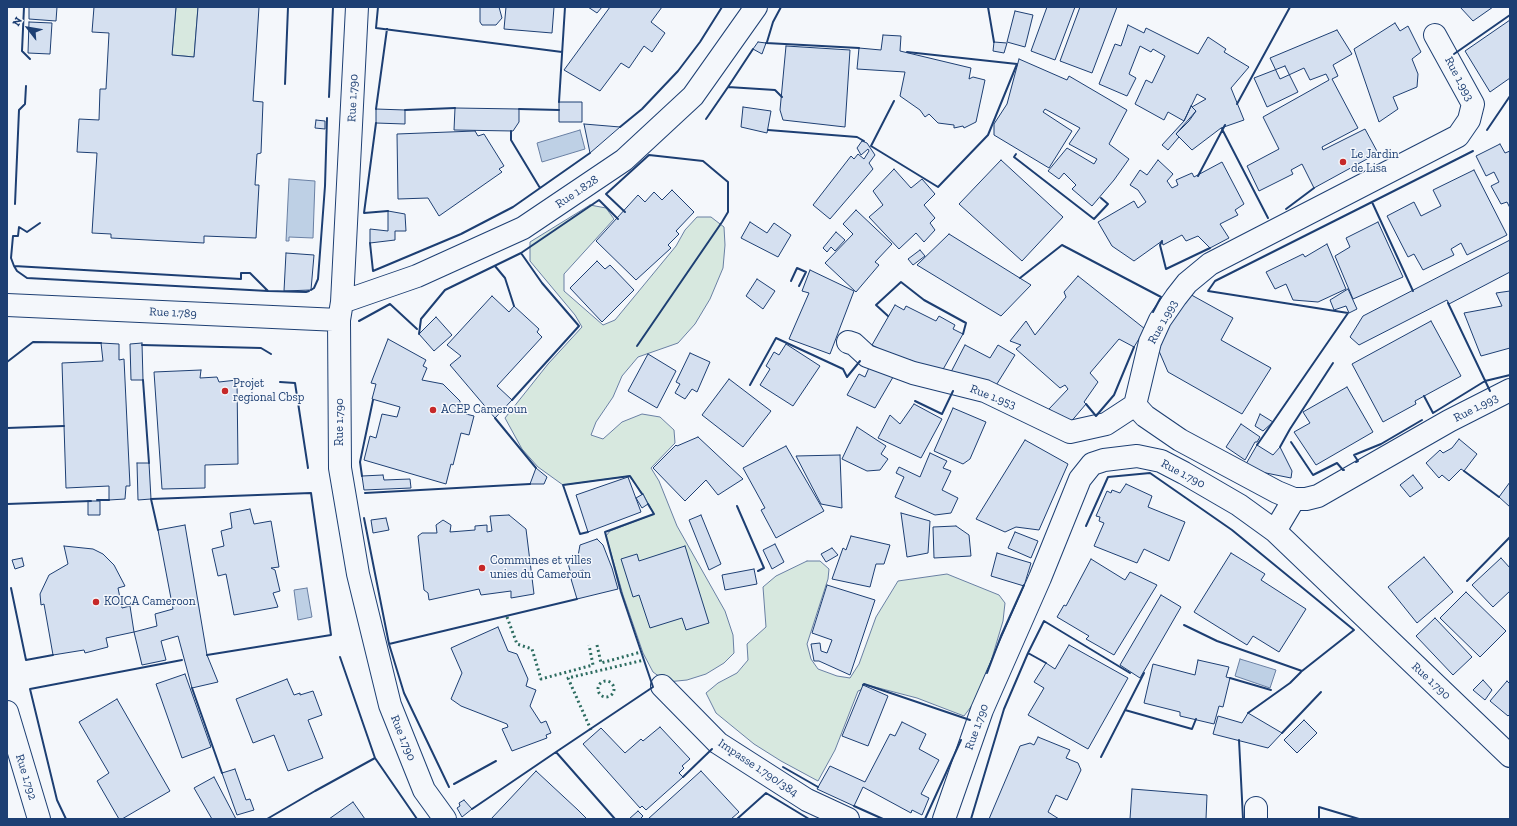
<!DOCTYPE html>
<html>
<head>
<meta charset="utf-8">
<style>
	body { margin:0 }
	#map { position:relative; width:1517px; height:826px; overflow:hidden; background:#f4f7fb; font-family:"Zilla Slab",serif }
	canvas { display:block }
	.frame { position:absolute; inset:0; border:8px solid #1d3f73; pointer-events:none }
	.north { position:absolute; left:8px; top:8px; width:40px; height:40px; -webkit-text-stroke:3px #f4f7fb; paint-order:stroke; rotate:301deg; font-size:11px; font-weight:700; line-height:16px; text-align:center; color:#1d3f73 }
	.north::after { content:''; display:block; margin:auto; width:14px; height:18px; background:#1d3f73; clip-path:polygon(50% 0,100% 100%,50% 72%,0 100%) }
</style>
</head>
<body>
<div id="map">
<canvas width="1517" height="826"></canvas>
<div class="frame"></div>
<div class="north">N</div>
</div>
<script>
const ctx = document.querySelector('canvas').getContext('2d');
ctx.lineJoin = 'round';
function fill(path, color) { ctx.fillStyle = color; ctx.fill(path, 'evenodd'); }
const toPath = rows => new Path2D(rows.map(r => 'M' + r).join(''));
function trace(path, color, width, dash) { ctx.strokeStyle = color; ctx.lineWidth = width; ctx.lineCap = dash ? 'butt' : 'round'; ctx.setLineDash(dash || []); ctx.stroke(path); }
function label(font, color, halo, rows, align = 'center') {
  ctx.font = font + ' "Zilla Slab",serif'; ctx.lineWidth = 3; ctx.setLineDash([]); ctx.textBaseline = 'middle'; ctx.strokeStyle = halo; ctx.fillStyle = color; for (const [text, x, y, turn = 0] of rows) {
    ctx.save(); ctx.translate(x, y); ctx.rotate((+turn || 0) * Math.PI / 180); ctx.textAlign = isNaN(turn) ? turn : align; if (halo) ctx.strokeText(text, 0, 0); ctx.fillText(text, 0, 0); ctx.restore();
  }
}
const green = toPath([
	[176,7,198,7,194,57,172,55,176,7],
	[590,205,606,208,614,219,564,274,564,291,603,325,615,320,676,246,685,230,697,217,711,217,724,227,725,245,723,268,710,299,695,324,678,343,638,357,622,376,613,397,596,422,591,435,603,439,622,422,642,414,660,417,674,430,675,443,651,468,659,481,677,526,725,611,733,635,734,653,724,663,706,674,687,680,667,682,653,672,643,653,623,595,606,536,610,531,654,514,643,494,629,476,563,485,538,467,522,449,505,418,548,364,582,327,575,315,530,261,530,242,590,205],
	[807,561,820,561,829,569,828,579,807,644,811,659,818,669,837,676,850,678,859,664,876,617,898,581,947,574,999,595,1005,603,1003,621,989,668,973,704,964,716,917,698,871,686,858,691,835,750,818,781,781,761,754,744,716,713,706,693,718,683,737,673,748,660,747,644,766,627,763,587,776,576,807,561]
]);
fill(green, '#d7e8df');
trace(green, '#687fa3', 1);
const water = toPath([
	[580,130,585,149,542,162,537,143,580,130],
	[289,179,315,181,313,238,289,237,289,241,286,241,289,179],
	[307,588,312,617,298,620,294,590,307,588],
	[1240,659,1276,670,1270,688,1235,676,1240,659]
]);
fill(water, '#bed0e5');
trace(water, '#687fa3', 1);
const building = toPath([
	[29,7,57,7,56,21,29,19,29,7],
	[94,7,176,7,172,55,194,57,198,7,259,7,253,101,263,102,261,153,257,154,255,185,259,185,256,238,204,236,204,243,111,238,111,234,92,233,97,153,77,152,79,119,99,120,100,89,106,89,109,33,92,32,94,7],
	[480,7,499,7,502,18,496,25,482,25,480,22,480,7],
	[506,7,554,7,552,33,504,29,506,7],
	[588,7,602,7,597,13,588,7],
	[610,7,662,7,651,22,665,33,652,52,644,46,629,68,621,63,600,91,564,70,610,7],
	[1047,7,1075,7,1055,60,1031,51,1047,7],
	[1080,7,1117,7,1092,73,1060,61,1080,7],
	[1460,7,1493,7,1473,21,1460,7],
	[1015,11,1033,15,1025,47,1007,42,1015,11],
	[1510,20,1510,78,1490,92,1465,51,1510,20],
	[29,22,52,23,50,54,28,53,29,22],
	[1395,23,1400,31,1408,26,1421,52,1412,59,1418,74,1417,87,1393,97,1398,109,1379,122,1354,49,1395,23],
	[1128,25,1144,33,1146,28,1198,54,1208,37,1226,49,1224,52,1249,67,1231,88,1244,120,1221,128,1192,150,1176,134,1196,111,1192,107,1206,99,1197,94,1184,121,1168,112,1164,120,1135,104,1146,80,1152,83,1165,56,1153,49,1151,52,1140,46,1129,74,1136,78,1127,96,1099,84,1115,44,1121,46,1128,25],
	[1337,30,1352,54,1333,65,1338,76,1332,79,1358,128,1322,147,1323,150,1365,129,1378,153,1314,188,1302,164,1291,170,1293,174,1259,191,1247,166,1279,149,1263,117,1329,80,1326,74,1310,80,1304,68,1280,79,1270,58,1337,30],
	[883,35,901,36,900,51,971,68,969,79,973,77,985,80,976,122,964,128,963,126,954,128,954,125,938,123,929,114,925,117,920,110,900,96,905,72,857,69,859,48,881,50,883,35],
	[758,42,766,43,762,54,753,49,758,42],
	[994,42,1007,43,1004,53,993,51,994,42],
	[786,46,850,50,845,127,783,120,780,110,786,46],
	[1019,59,1067,80,1069,76,1127,110,1109,144,1129,159,1114,180,1092,206,1072,189,1076,185,1064,173,1059,179,1048,171,1067,148,1094,164,1097,159,1069,144,1080,128,1045,109,1043,112,1072,131,1049,168,994,135,994,124,1007,104,1019,59],
	[1285,66,1298,92,1267,107,1254,78,1285,66],
	[559,102,582,102,582,122,559,122,559,102],
	[1191,106,1196,111,1189,121,1176,134,1179,137,1168,150,1162,145,1184,121,1191,106],
	[743,107,771,111,767,133,741,127,743,107],
	[455,108,519,109,519,122,513,131,454,130,455,108],
	[376,109,405,110,405,124,376,123,376,109],
	[316,120,325,121,325,129,315,128,316,120],
	[584,124,620,127,590,153,584,124],
	[475,131,478,136,484,134,504,166,499,169,502,172,439,216,428,198,398,199,397,134,475,131],
	[862,141,867,143,875,155,869,163,873,169,830,219,813,205,851,156,854,159,858,154,864,159,869,151,868,149,861,155,857,148,862,141],
	[1500,144,1505,153,1510,151,1510,208,1507,202,1501,204,1491,186,1499,182,1494,172,1486,176,1476,156,1500,144],
	[1001,160,1063,217,1022,261,959,204,1001,160],
	[1158,160,1173,174,1167,181,1172,188,1178,185,1176,180,1192,173,1194,177,1222,162,1244,204,1235,210,1238,215,1220,224,1229,238,1210,248,1198,236,1186,241,1182,235,1163,245,1162,241,1134,261,1112,246,1098,222,1134,201,1138,208,1146,202,1138,190,1130,185,1140,170,1147,175,1158,160],
	[894,169,911,188,922,179,935,194,924,205,935,218,930,223,935,230,924,242,916,233,899,249,869,217,883,205,873,191,894,169],
	[1474,170,1507,235,1467,255,1461,243,1451,249,1454,255,1423,270,1414,254,1408,257,1387,216,1414,202,1421,216,1441,206,1433,190,1474,170],
	[672,190,694,212,676,231,679,234,668,245,671,248,636,280,596,241,638,195,645,202,654,192,662,200,672,190],
	[856,210,892,244,875,262,879,265,856,292,825,263,853,234,843,224,856,210],
	[388,211,405,214,406,231,395,231,395,240,370,243,370,229,388,231,388,211],
	[750,222,767,233,774,223,791,235,778,257,741,238,750,222],
	[1378,222,1403,277,1353,299,1335,256,1350,247,1346,238,1378,222],
	[836,232,845,240,835,251,831,247,827,252,823,248,836,232],
	[949,234,1031,285,1001,316,917,265,949,234],
	[1510,240,1510,272,1449,304,1447,300,1359,345,1350,337,1363,316,1510,240],
	[1327,244,1346,289,1318,302,1293,300,1286,284,1275,289,1266,272,1303,254,1305,257,1327,244],
	[920,250,925,256,913,265,908,259,920,250],
	[286,253,314,255,311,290,284,291,286,253],
	[597,261,605,269,610,265,634,290,602,322,570,288,597,261],
	[810,270,854,291,830,354,789,339,809,293,802,291,810,270],
	[1078,276,1145,329,1134,347,1119,339,1090,373,1098,382,1084,402,1086,404,1069,424,1049,409,1068,389,1065,385,1060,388,1016,349,1021,345,1010,341,1026,321,1035,335,1066,297,1064,292,1078,276],
	[757,279,775,291,763,309,746,296,757,279],
	[1348,289,1357,309,1349,313,1346,306,1334,310,1330,300,1348,289],
	[1510,291,1510,348,1481,356,1464,313,1502,306,1496,293,1510,291],
	[1186,292,1233,318,1221,340,1271,368,1242,414,1168,372,1156,344,1186,292],
	[492,296,509,312,514,306,539,329,537,332,542,337,497,386,512,400,495,418,450,365,461,356,447,345,492,296],
	[895,305,904,310,906,306,936,321,939,316,955,325,953,329,963,334,941,373,910,360,908,364,872,345,895,305],
	[436,317,452,335,434,351,419,334,436,317],
	[1431,321,1461,376,1415,401,1416,404,1383,422,1352,364,1431,321],
	[388,339,426,360,423,366,427,368,422,380,443,384,460,401,460,405,468,407,466,414,474,416,469,435,461,433,453,465,451,464,446,484,364,460,370,436,376,438,382,414,397,417,400,407,372,399,376,384,371,383,388,339],
	[101,343,119,344,119,360,124,359,130,486,126,486,125,499,109,500,109,486,66,488,62,363,103,361,101,343],
	[142,343,143,380,131,380,130,344,142,343],
	[786,344,820,366,793,406,760,385,770,369,766,366,774,352,779,355,786,344],
	[965,345,990,358,998,345,1015,355,995,387,951,372,965,345],
	[690,353,710,362,697,392,692,389,685,399,675,393,680,384,676,382,690,353],
	[648,354,676,371,657,408,628,391,648,354],
	[871,363,896,372,875,408,847,395,859,374,865,377,871,363],
	[201,370,200,378,217,377,219,382,237,380,238,464,205,465,205,488,162,489,154,372,201,370],
	[729,379,771,411,743,447,702,415,729,379],
	[1347,387,1373,432,1316,465,1294,432,1310,423,1303,412,1347,387],
	[914,404,942,419,921,458,878,438,890,415,900,424,914,404],
	[953,408,986,422,970,459,963,464,934,451,953,408],
	[1260,414,1273,422,1263,431,1255,426,1260,414],
	[1241,424,1260,437,1257,442,1255,442,1245,460,1226,447,1241,424],
	[857,427,886,446,881,454,888,459,880,470,867,471,842,459,857,427],
	[698,437,743,479,718,495,706,480,685,501,653,468,676,445,677,446,698,437],
	[1459,439,1477,454,1464,471,1461,469,1449,481,1442,475,1439,478,1426,463,1440,450,1443,453,1452,448,1459,439],
	[1025,440,1068,464,1039,530,1016,527,1005,532,976,519,1025,440],
	[1257,445,1273,455,1280,447,1292,471,1291,478,1261,472,1246,464,1257,445],
	[786,446,824,511,776,538,761,510,765,508,743,468,786,446],
	[930,453,947,461,943,468,951,471,942,490,958,498,951,513,935,515,895,497,904,477,896,473,899,467,920,477,930,453],
	[840,455,842,508,821,504,796,456,840,455],
	[137,463,149,463,151,499,138,500,137,463],
	[536,468,547,477,544,484,530,484,536,468],
	[383,475,384,480,410,479,411,488,364,490,362,476,383,475],
	[1413,475,1423,488,1410,497,1400,485,1413,475],
	[628,477,641,512,588,532,576,495,628,477],
	[1510,482,1510,507,1499,497,1510,482],
	[1126,484,1152,496,1148,507,1185,522,1169,561,1144,549,1137,563,1094,546,1104,523,1099,521,1100,517,1096,516,1107,491,1111,493,1112,490,1120,493,1126,484],
	[643,494,648,504,642,508,636,498,643,494],
	[88,501,100,501,100,515,88,515,88,501],
	[250,509,254,524,271,521,279,567,271,568,275,570,280,591,273,593,278,607,234,615,226,574,218,576,212,549,224,546,221,531,232,528,230,513,250,509],
	[901,513,930,521,928,553,907,557,901,513],
	[509,515,526,529,534,594,511,598,511,591,481,595,479,589,429,600,428,593,424,590,418,536,422,533,437,533,436,525,443,520,451,525,450,532,475,530,475,526,487,525,487,532,492,531,490,516,509,515],
	[701,515,721,564,709,570,689,520,701,515],
	[386,518,389,530,373,533,371,520,386,518],
	[185,525,207,655,218,682,192,688,178,636,161,641,166,660,142,665,134,632,157,626,155,614,173,609,158,530,185,525],
	[956,526,969,535,971,556,934,558,933,527,956,526],
	[1015,532,1038,541,1031,558,1008,548,1015,532],
	[851,536,890,545,884,564,876,564,870,587,832,579,843,548,846,550,851,536],
	[597,539,603,545,612,568,618,589,577,599,571,579,585,574,583,570,571,574,567,560,578,556,580,545,597,539],
	[775,544,784,562,772,569,763,550,775,544],
	[64,546,93,549,103,554,114,565,125,586,118,588,122,608,130,606,134,632,106,638,108,647,85,653,84,650,53,655,44,604,41,605,40,594,49,575,68,564,64,546],
	[685,546,709,623,686,630,682,618,650,628,639,595,633,597,621,559,637,554,639,561,685,546],
	[832,548,838,555,826,562,821,554,832,548],
	[997,553,1031,563,1024,586,991,576,997,553],
	[1231,553,1265,574,1261,580,1306,609,1279,652,1253,636,1247,645,1194,612,1231,553],
	[1424,557,1453,592,1417,623,1388,587,1424,557],
	[22,558,24,566,15,569,12,560,22,558],
	[1501,558,1510,568,1510,591,1493,607,1472,585,1501,558],
	[1091,559,1125,580,1130,572,1157,585,1114,655,1086,639,1089,636,1057,617,1064,605,1066,606,1091,559],
	[754,569,757,584,725,590,722,575,754,569],
	[827,585,875,600,850,675,819,661,814,661,811,644,820,643,821,651,827,653,832,640,812,633,827,585],
	[1466,592,1506,631,1480,657,1440,618,1466,592],
	[1161,595,1181,607,1140,678,1120,665,1161,595],
	[1435,618,1472,657,1453,675,1416,636,1435,618],
	[498,627,508,651,517,654,528,679,526,686,536,690,530,706,541,723,546,721,551,733,546,735,547,738,512,751,502,729,508,727,507,724,461,706,451,699,462,673,451,648,498,627],
	[1069,645,1128,678,1088,749,1028,715,1044,688,1034,682,1046,663,1055,669,1069,645],
	[1198,660,1229,667,1226,677,1230,678,1223,707,1219,706,1214,724,1180,716,1180,712,1144,703,1153,664,1195,675,1198,660],
	[185,674,211,747,182,758,156,684,185,674],
	[287,679,294,695,300,693,300,695,313,691,322,715,308,720,323,758,288,771,274,735,253,743,236,699,287,679],
	[1483,680,1492,690,1485,700,1473,690,1483,680],
	[1507,681,1510,684,1510,714,1508,716,1490,701,1507,681],
	[863,685,888,696,868,746,842,736,863,685],
	[117,699,170,791,122,819,119,819,97,781,109,773,79,722,117,699],
	[1248,713,1282,733,1268,748,1213,734,1218,716,1242,723,1248,713],
	[1304,720,1317,733,1297,753,1284,740,1304,720],
	[902,722,926,734,919,749,939,760,921,794,929,798,922,815,912,810,911,813,863,787,854,806,817,789,830,766,865,782,890,734,895,736,902,722],
	[660,727,690,759,682,766,684,768,679,773,683,777,646,810,642,806,640,808,583,744,601,728,625,753,641,739,643,741,660,727],
	[1038,737,1070,750,1066,758,1078,763,1081,770,1067,800,1056,795,1048,812,1059,819,989,819,1020,746,1030,743,1034,745,1038,737],
	[235,769,246,800,250,799,254,810,237,815,222,773,235,769],
	[536,771,578,810,587,819,491,819,536,771],
	[701,771,739,812,731,819,648,819,701,771],
	[214,777,236,819,212,819,194,788,214,777],
	[1132,789,1207,795,1206,819,1130,819,1132,789],
	[464,800,472,809,462,817,457,808,460,806,459,803,464,800],
	[353,802,365,819,329,819,353,802],
	[638,811,643,816,640,819,629,819,638,811]
]);
fill(building, '#d5e0f0');
trace(building, '#1d3f73', 1);
const minor = toPath([
	[357,7,342,302,339,320,340,468,358,574,390,705,424,790,445,819],
	[1435,35,1473,104,1469,120,1458,136,1210,264,1187,283,1176,297,1160,320,1150,342,1135,405,1145,416,1180,440,1277,492,1294,499,1306,499,1318,496,1449,421,1510,390],
	[342,302,417,276,523,228,624,160,693,96,756,7],
	[7,305,339,320],
	[848,342,854,344,867,356,913,373,985,391,1070,432,1106,424,1135,405],
	[1275,531,1294,499],
	[662,686,718,743,807,800,848,819],
	[7,712,39,819],
	[944,819,982,710,1040,578,1080,479,1092,464,1104,460,1137,456,1161,461,1184,473,1239,505,1275,531,1510,756],
	[1256,819,1256,808]
]);
trace(minor, '#1d3f73', 24);
trace(minor, '#f4f7fb', 22);
trace(toPath([
	[507,617,517,644,532,649,541,679,593,665,589,645],
	[597,645,601,663,641,652],
	'598 689a8 8 0 1 1 16 0a8 8 0 1 1-16 0Z',
	[591,730,568,678,644,660]
]), '#2c6c60', 3, [2, 3]);
trace(toPath([
	[24,7,22,51,30,59],
	[378,7,376,28,562,52],
	[988,7,994,42],
	[767,42,773,22,781,7],
	[766,43,859,48],
	[1454,54,1510,15],
	[285,84,288,7],
	[728,87,753,49],
	[329,97,333,7],
	[894,101,871,146,938,187,988,135,1017,64,907,52],
	[559,102,565,7],
	[1237,104,1290,7],
	[376,109,387,29],
	[519,109,559,110],
	[405,110,455,108],
	[706,119,728,87,775,90,782,97],
	[376,123,364,213,388,211],
	[620,127,642,109,678,71,700,42,722,7],
	[1222,129,1268,218],
	[768,130,857,137,864,141],
	[1487,130,1510,96],
	[511,131,511,140,540,188],
	[1016,154,1014,157,1094,219,1108,204,1101,198],
	[1198,176,1225,125],
	[1372,202,1473,151],
	[15,204,19,110,25,104,26,86],
	[1286,209,1314,188],
	[625,212,606,194,649,155,703,161,728,182,728,212,722,222,637,346],
	[40,223,27,232,19,227,18,236,13,236,11,258,14,266,241,279,241,273,250,273,268,291,306,292,309,291],
	[1162,241,1160,245,1166,269,1210,248],
	[370,243,373,271,461,234,513,207,590,153],
	[14,266,17,271,27,278,268,291],
	[495,266,505,278,514,306],
	[1020,278,1062,245,1161,297,1153,312],
	[791,281,797,268,806,272,799,286],
	[311,290,314,288,318,279,325,186,327,118],
	[1448,303,1490,391],
	[888,316,876,305,901,282,924,300,966,323,963,334],
	[359,321,390,304,417,329],
	[419,334,421,319,445,290,521,253,599,200,618,219],
	[142,345,261,348,271,354],
	[7,362,33,342,101,343],
	[143,380,149,463],
	[280,382,295,383,308,468],
	[750,385,776,338,843,369,847,377,860,361],
	[1424,396,1433,413,1485,381,1510,375],
	[512,400,579,326,542,283,521,253],
	[915,401,942,414,953,391],
	[1086,404,1096,416,1114,395,1134,347],
	[495,418,536,468],
	[7,428,64,426],
	[1291,442,1313,475,1337,463,1343,470,1344,470],
	[1257,445,1348,313,1208,291,1215,281,1372,202,1413,291],
	[1280,447,1290,429,1333,363],
	[1356,462,1358,461,1354,455,1381,444,1422,420],
	[1464,471,1499,497],
	[362,476,360,462,373,400],
	[365,493,530,484],
	[97,500,109,500],
	[7,504,91,501],
	[737,506,764,568,758,571],
	[364,518,389,644,404,693,449,787],
	[1086,526,1108,477,1150,473,1232,530,1354,630,1302,671,1217,641,1184,625],
	[158,530,151,499,311,493,331,635,207,655],
	[588,532,580,534,563,485,630,476,642,494],
	[7,570,7,571],
	[1467,581,1510,537],
	[11,588,26,660,53,655],
	[389,644,577,599],
	[340,657,375,758,417,819],
	[1046,663,1028,653,1044,621,1130,673],
	[987,673,1001,636,1024,585],
	[1230,678,1271,690],
	[863,685,864,684,970,720],
	[192,688,222,773],
	[1125,710,1192,729,1196,719],
	[1248,713,1290,683,1301,672],
	[1282,733,1321,692],
	[1239,740,1243,819],
	[1101,757,1144,673],
	[783,767,818,787],
	[683,777,712,749],
	[454,784,496,761],
	[854,806,883,819],
	[472,809,556,752],
	[66,819,57,800,30,689,182,660],
	[267,819,315,791,375,758],
	[615,819,556,752,653,687,621,592,605,532,654,514,648,504],
	[737,819,766,793,809,819],
	[925,819,961,740],
	[971,819,1004,709,1028,653],
	[1319,819,1319,807,1359,819]
]), '#1d3f73', 2);
for (const [x, y, r, color] of [
	[1343,162,4,"#c62828"],
	[225,391,4,"#c62828"],
	[433,410,4,"#c62828"],
	[482,568,4,"#c62828"],
	[96,602,4,"#c62828"]
]) { const dot = new Path2D(); dot.arc(x, y, r, 0, 2 * Math.PI); ctx.fillStyle = color; ctx.fill(dot); trace(dot, '#f4f7fb', 1.5); }
label('12px', '#1d3f73', '#f4f7fb', [
	["Rue 1.993",1459,79,62],
	["Rue 1.790",353,98,-87],
	["Rue 1.828",577,192,-34],
	["Rue 1.789",173,313,3],
	["Rue 1.993",1163,322,-61],
	["Rue 1.953",993,397,21],
	["Rue 1.993",1476,408,-27],
	["Rue 1.790",340,422,-90],
	["Rue 1.790",1183,474,28],
	["Rue 1.790",1431,681,43],
	["Rue 1.790",977,727,-70],
	["Rue 1.790",403,738,68],
	["Impasse 1.790/384",758,768,34],
	["Rue 1.792",26,777,73]
]);
label('12px', '#1d3f73', '#f4f7fb', [
	["Le Jardin",1351,155],
	["de Lisa",1351,169],
	["Projet",233,384],
	["regional Cbsp",233,398],
	["ACEP Cameroun",441,410],
	["Communes et villes",490,561],
	["unies du Cameroun",490,575],
	["KOICA Cameroon",104,602]
], 'left');
</script>
</body>
</html>
